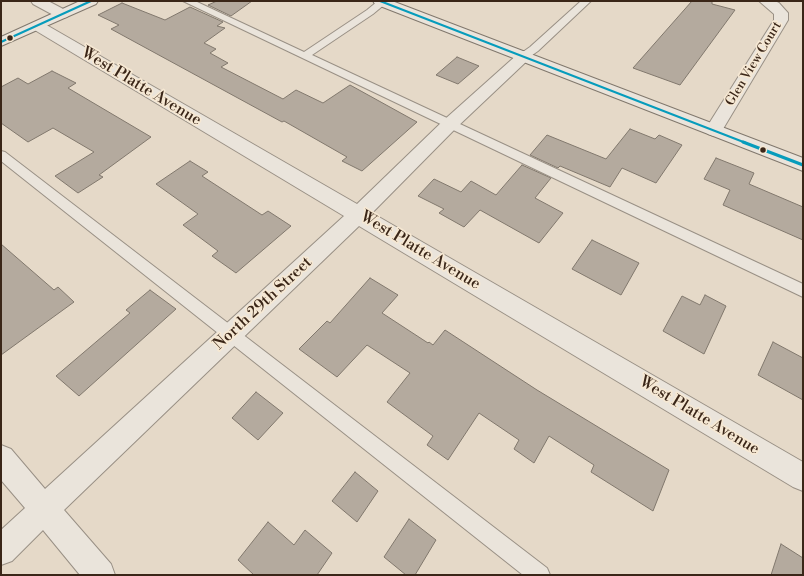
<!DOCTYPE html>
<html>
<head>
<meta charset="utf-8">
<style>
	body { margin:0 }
	#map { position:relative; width:804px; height:576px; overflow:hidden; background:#e5d9c8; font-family:"Libre Bodoni",serif }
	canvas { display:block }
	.frame { position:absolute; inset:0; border:2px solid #3a2618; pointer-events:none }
</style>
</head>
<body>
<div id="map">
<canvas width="804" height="576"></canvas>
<div class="frame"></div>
</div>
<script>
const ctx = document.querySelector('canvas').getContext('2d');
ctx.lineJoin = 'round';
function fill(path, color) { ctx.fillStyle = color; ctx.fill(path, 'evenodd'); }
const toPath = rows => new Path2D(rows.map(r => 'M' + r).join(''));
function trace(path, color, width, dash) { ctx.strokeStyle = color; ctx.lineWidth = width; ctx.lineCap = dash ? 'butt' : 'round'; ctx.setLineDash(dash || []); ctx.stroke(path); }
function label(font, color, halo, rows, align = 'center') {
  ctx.font = font + ' "Libre Bodoni",serif'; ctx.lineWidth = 3.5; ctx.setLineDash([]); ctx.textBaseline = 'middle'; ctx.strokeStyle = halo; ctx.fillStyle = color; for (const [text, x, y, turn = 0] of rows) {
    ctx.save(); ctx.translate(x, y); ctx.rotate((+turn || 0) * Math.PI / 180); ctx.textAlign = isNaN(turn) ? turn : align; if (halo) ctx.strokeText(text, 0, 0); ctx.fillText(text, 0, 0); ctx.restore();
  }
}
const building = toPath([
	[217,1,252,1,231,16,208,5,217,1],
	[692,1,712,1,712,4,735,10,680,85,633,68,692,1],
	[122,3,165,20,190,7,223,22,217,26,225,28,204,43,216,49,210,53,228,63,221,67,283,99,296,90,323,103,350,85,417,122,362,171,342,161,347,157,284,121,282,122,111,29,119,25,98,15,122,3],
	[457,57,479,66,458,84,436,75,457,57],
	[52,71,76,83,68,88,151,137,99,175,103,177,78,193,55,176,94,152,53,128,28,142,1,123,1,87,18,78,28,84,52,71],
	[630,129,655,139,659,135,682,145,656,183,622,168,610,187,560,166,558,168,530,155,547,135,606,159,630,129],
	[716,158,754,173,749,184,803,207,803,240,723,205,730,190,704,179,716,158],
	[190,161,208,172,202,176,262,215,268,211,291,226,236,273,212,256,218,251,183,225,198,214,156,184,190,161],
	[522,165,551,178,535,198,563,213,539,243,480,210,464,227,439,213,444,209,418,196,434,179,461,192,471,181,496,195,522,165],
	[592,240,639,263,621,295,572,269,592,240],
	[1,244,54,290,58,287,74,302,1,355,1,244],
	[370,278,398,295,382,313,428,343,429,342,433,345,445,330,537,390,669,470,653,511,591,472,594,465,549,436,534,463,514,449,519,440,479,413,448,460,427,445,433,436,387,402,410,373,367,345,337,377,299,349,327,321,330,323,370,278],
	[150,290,176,309,79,396,56,376,130,313,126,310,150,290],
	[705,295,726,306,704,354,663,331,682,296,700,305,705,295],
	[773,342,803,358,803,400,758,375,773,342],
	[256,392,283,413,258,440,232,418,256,392],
	[355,472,378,491,357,522,332,501,355,472],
	[409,519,436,540,415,575,406,575,384,557,409,519],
	[268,522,294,545,305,530,332,553,317,575,254,575,238,560,268,522],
	[781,544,803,558,803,575,771,575,781,544]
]);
fill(building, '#b4aa9e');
trace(building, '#81786d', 1);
const lane = toPath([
	[183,1,195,1,304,52,367,10,378,1,386,1,385,4,373,14,312,55,803,284,803,297,183,1],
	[581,1,591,1,538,51,528,58,520,58,519,56,520,54,530,47,581,1],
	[1,151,5,152,547,568,550,575,523,575,1,161,1,151]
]);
const street = toPath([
	[31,1,48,1,67,11,69,14,67,17,62,18,57,17,33,4,31,1],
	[759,1,775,1,779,3,788,13,788,20,720,134,714,136,708,134,705,130,774,20,774,14,759,1],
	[38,22,43,23,357,204,444,120,519,53,524,51,529,53,532,56,529,59,456,128,372,213,803,462,803,491,793,487,359,226,64,510,111,564,115,575,80,575,43,530,12,561,1,565,1,530,25,508,1,480,1,445,11,449,45,489,344,216,33,29,31,26,33,23,38,22]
]);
const secondary = toPath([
	[80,1,98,1,96,4,1,46,1,37,80,1],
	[373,1,392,1,803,158,803,171,375,4,373,1]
]);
trace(lane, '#999085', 2);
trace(street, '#999085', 2);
trace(secondary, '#81786d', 2);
fill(lane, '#eae4db');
fill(street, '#eae4db');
fill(secondary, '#eae4db');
trace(toPath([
	[380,1,746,143],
	[1,42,91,1]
]), '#069cbc', 2);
trace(toPath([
	[743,142,803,165]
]), '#069cbc', 3);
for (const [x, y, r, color] of [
	[10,38,3.5,"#3a2618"],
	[763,150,3.5,"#3a2618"]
]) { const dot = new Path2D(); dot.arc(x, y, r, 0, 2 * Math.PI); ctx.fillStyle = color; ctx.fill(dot); trace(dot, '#f6e8d3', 1.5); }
label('13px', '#3a2618', '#f6e8d3', [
	["Glen View Court",754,64,-59]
]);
label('16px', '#3a2618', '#f6e8d3', [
	["West Platte Avenue",141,87,31],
	["West Platte Avenue",420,251,31],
	["North 29th Street",263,304,-43],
	["West Platte Avenue",699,416,31]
]);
</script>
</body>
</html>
